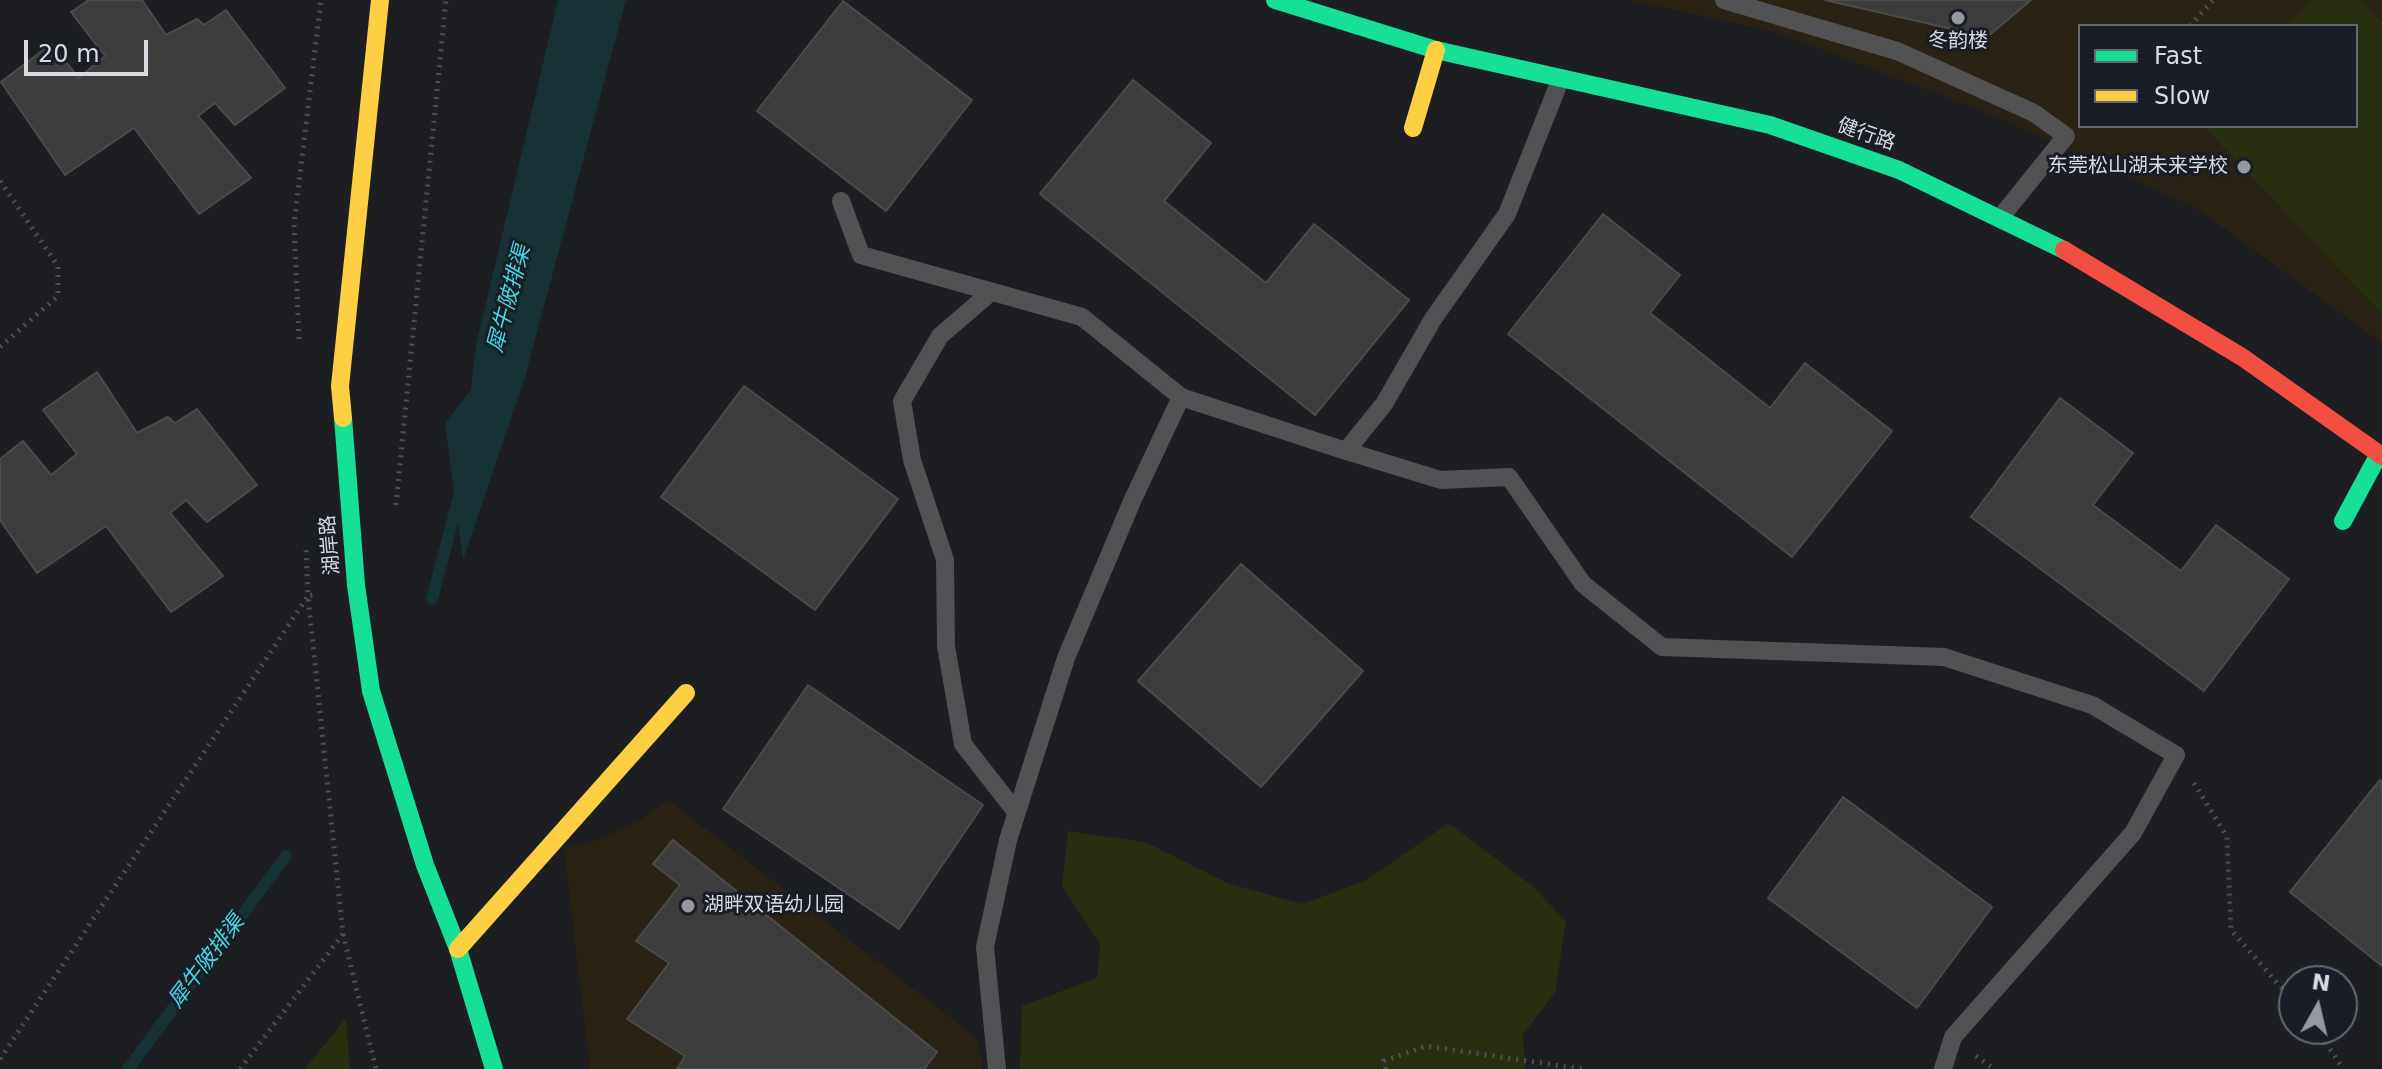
<!DOCTYPE html>
<html>
<head>
<meta charset="utf-8">
<style>
	body { margin:0 }
	#map { position:relative; width:2382px; height:1069px; overflow:hidden; background:#1c1e22; font-family:"DejaVu Sans",sans-serif }
	canvas { display:block }
	.legend { position:absolute; left:2078px; top:24px; width:280px; height:104px; box-sizing:border-box; background:#191d25; border:2px solid #656970; margin:0; padding:10px 14px; list-style:none; font-size:24px; color:#d7dae0 }
	.legend li { display:flex; align-items:center; gap:16px; height:40px }
	.legend b { width:40px; border:2px solid #656970 }
	.north { position:absolute; left:2278px; top:965px; width:80px; height:80px; box-sizing:border-box; background:#191d25; border:2px solid #656970; border-radius:50%; rotate:8deg; font-size:22px; font-weight:700; line-height:32px; text-align:center; color:#d7dae0 }
	.north::after { content:''; display:block; margin:auto; width:28px; height:36px; background:#96989e; clip-path:polygon(50% 0,100% 100%,50% 72%,0 100%) }
	.scale { position:absolute; left:24px; top:40px; width:124px; height:36px; box-sizing:border-box; border:4px solid #d7dae0; border-top:0; padding-left:10px; font-size:24px; line-height:28px; white-space:nowrap; color:#d7dae0; -webkit-text-stroke:6px #191d25; paint-order:stroke }
</style>
</head>
<body>
<div id="map">
<canvas width="2382" height="1069"></canvas>
<ul class="legend">
<li><b style="height:10px;background:#16e098"></b>Fast</li>
<li><b style="height:10px;background:#ffcf43"></b>Slow</li>
</ul>
<div class="north">N</div>
<div class="scale">20 m</div>
</div>
<script>
const ctx = document.querySelector('canvas').getContext('2d');
ctx.lineJoin = 'round';
function fill(path, color) { ctx.fillStyle = color; ctx.fill(path, 'evenodd'); }
const toPath = rows => new Path2D(rows.map(r => 'M' + r).join(''));
function trace(path, color, width, dash) { ctx.strokeStyle = color; ctx.lineWidth = width; ctx.lineCap = dash ? 'butt' : 'round'; ctx.setLineDash(dash || []); ctx.stroke(path); }
function label(font, color, halo, rows, align = 'center') {
  ctx.font = font + ' "DejaVu Sans","Noto Sans SC",sans-serif'; ctx.lineWidth = 6; ctx.setLineDash([]); ctx.textBaseline = 'middle'; ctx.strokeStyle = halo; ctx.fillStyle = color; for (const [text, x, y, turn = 0] of rows) {
    ctx.save(); ctx.translate(x, y); ctx.rotate((+turn || 0) * Math.PI / 180); ctx.textAlign = isNaN(turn) ? turn : align; if (halo) ctx.strokeText(text, 0, 0); ctx.fillText(text, 0, 0); ctx.restore();
  }
}
fill(toPath([
	[1628,0,2382,0,2382,343,2196,208,1992,115,1775,32],
	[2080,26,2356,26,2356,126,2080,126],
	[668,800,977,1038,983,1069,590,1069,564,849,596,840,638,821]
]), '#292215');
fill(toPath([
	[2313,0,2361,0,2382,22,2382,314,2203,126,2356,126,2356,26,2287,26],
	[1449,823,1531,885,1566,921,1555,993,1523,1034,1525,1069,1020,1069,1022,1006,1097,978,1100,944,1062,887,1068,831,1145,842,1227,883,1302,904,1365,881],
	[346,1018,350,1069,305,1069]
]), '#272f0e');
fill(toPath([
	[558,0,626,0,525,377,463,560,445,423,471,390,476,345]
]), '#173234');
trace(toPath([
	[432,599,460,493],
	[128,1069,286,856]
]), '#173234', 12);
const building = toPath([
	[89,0,142,0,166,35,197,19,204,25,226,10,285,88,235,125,215,103,198,116,251,178,199,214,134,128,65,175,1,82,51,44,79,78,105,56,71,12,89,0],
	[1825,0,2031,0,1987,37,1825,0],
	[843,1,972,100,886,211,757,111,843,1],
	[1133,80,1211,143,1164,201,1266,283,1314,224,1409,300,1315,415,1040,194,1133,80],
	[1603,214,1680,275,1650,313,1770,408,1805,363,1892,431,1792,557,1508,334,1603,214],
	[97,372,137,433,168,417,175,423,197,409,257,485,207,522,186,500,170,513,223,576,171,612,106,526,37,573,0,520,0,459,23,441,51,475,77,454,43,410,97,372],
	[744,386,898,499,815,610,661,497,744,386],
	[2060,398,2133,453,2093,505,2181,571,2216,525,2289,579,2204,691,1971,517,2060,398],
	[1241,564,1363,671,1261,787,1138,681,1241,564],
	[808,685,983,805,899,929,723,809,808,685],
	[2380,780,2382,782,2382,966,2290,892,2380,780],
	[1843,797,1992,907,1917,1008,1768,898,1843,797],
	[673,840,937,1052,924,1069,677,1069,685,1056,627,1019,669,963,636,941,680,885,653,864,673,840]
]);
fill(building, '#3c3c3d');
trace(building, '#4c4b4b', 2);
trace(toPath([
	[2190,26,2213,0],
	[0,181,58,266,58,296,0,347],
	[299,339,294,224,321,0],
	[396,505,446,0],
	[2194,783,2227,837,2231,930,2294,1002],
	[343,934,376,1069],
	[2317,1029,2343,1069],
	[1976,1056,1994,1069],
	[0,1059,308,596,306,549],
	[240,1069,343,934,308,596,317,594],
	[1386,1069,1384,1061,1426,1046,1582,1069]
]), '#4f4f51', 5, [2, 6]);
trace(toPath([
	[1724,0,1897,51,2034,113,2066,136,2000,218],
	[841,201,861,255,1082,317,1181,397],
	[991,292,940,336,902,401,912,460,945,560,946,646,963,744,1016,812],
	[1346,451,1441,480,1509,477,1583,584,1662,647,1944,657,2092,705,2176,755,2133,833,1953,1037,1943,1069],
	[997,1069,985,947,1008,840,1066,658,1133,499,1181,397,1346,451,1384,404,1433,319,1507,214,1561,78]
]), '#525153', 18);
trace(toPath([
	[1275,0,1436,50,1770,125,1899,170,2064,250],
	[343,418,356,585,371,691,425,865,458,949,494,1069],
	[2343,521,2379,454]
]), '#16e098', 18);
trace(toPath([
	[1413,128,1436,50],
	[343,418,340,386,380,0],
	[458,949,686,693]
]), '#ffcf43', 18);
trace(toPath([
	[2064,250,2242,357,2382,456]
]), '#f24e42', 18);
for (const [x, y, r, color] of [
	[1958,18,8,"#96989e"],
	[2244,167,8,"#96989e"],
	[688,906,8,"#96989e"]
]) { const dot = new Path2D(); dot.arc(x, y, r, 0, 2 * Math.PI); ctx.fillStyle = color; ctx.fill(dot); trace(dot, '#191d25', 3); }
label('20px', '#d7dae0', '#191d25', [
	["冬韵楼",1958,42],
	["东莞松山湖未来学校",2228,167,"right"],
	["湖畔双语幼儿园",704,906,"left"]
]);
label('20px', '#d7dae0', '#191d25', [
	["健行路",1866,135,19],
	["湖岸路",331,545,-95]
]);
label('italic 22px', '#46d6e3', '#191d25', [
	["犀牛陂排渠",510,299,-75],
	["犀牛陂排渠",207,962,-53]
]);
</script>
</body>
</html>
